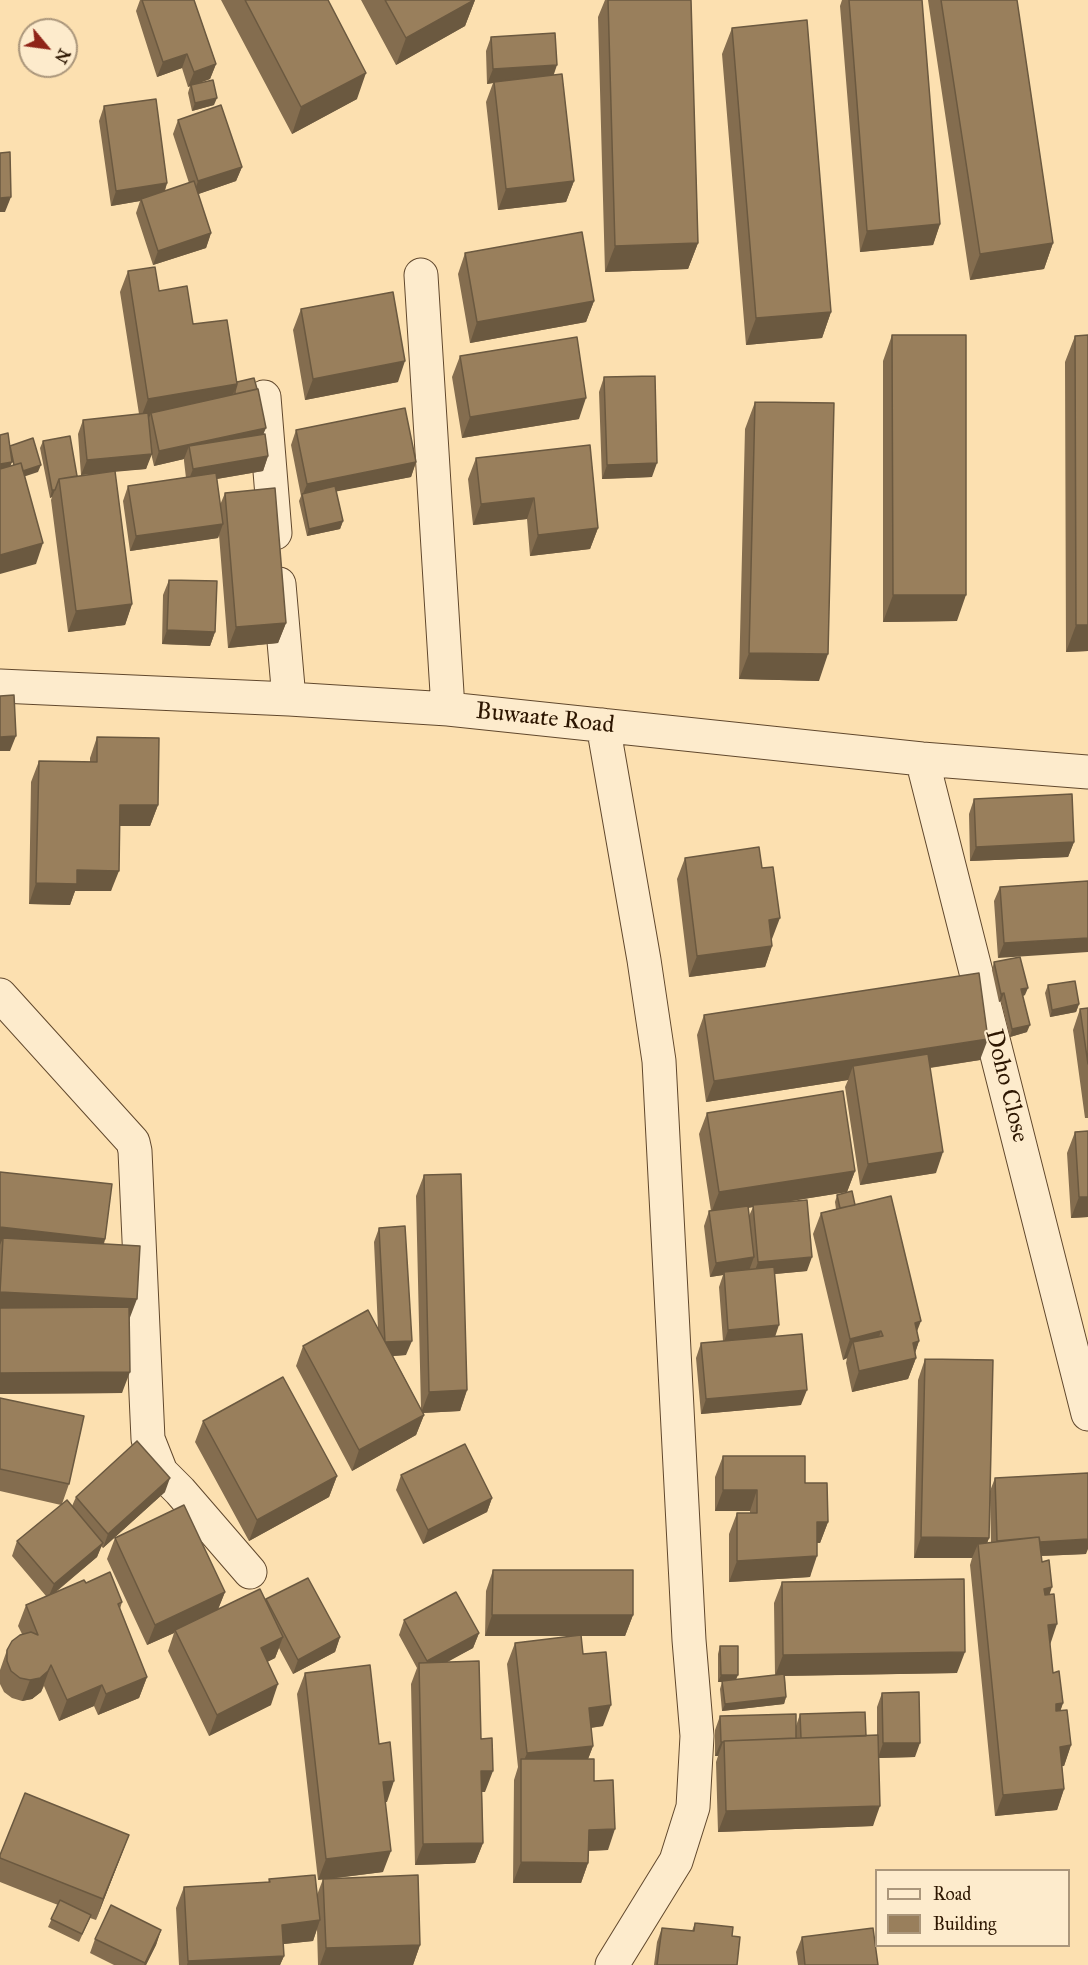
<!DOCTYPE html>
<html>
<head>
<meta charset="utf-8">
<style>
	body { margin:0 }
	#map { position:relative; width:1088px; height:1965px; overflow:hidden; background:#fce0b0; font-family:"IM FELL Great Primer",serif }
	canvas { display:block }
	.legend { position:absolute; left:875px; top:1869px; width:195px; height:78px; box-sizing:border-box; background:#fdebcc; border:2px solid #aa967b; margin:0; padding:8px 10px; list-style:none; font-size:18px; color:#2d1601 }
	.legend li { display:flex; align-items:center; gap:12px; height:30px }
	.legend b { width:30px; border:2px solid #aa967b }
	.north { position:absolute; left:18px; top:18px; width:60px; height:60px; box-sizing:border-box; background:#fdebcc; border:2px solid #aa967b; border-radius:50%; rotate:119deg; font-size:16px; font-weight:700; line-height:24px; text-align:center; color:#2d1601 }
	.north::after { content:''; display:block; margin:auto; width:21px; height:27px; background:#8f2418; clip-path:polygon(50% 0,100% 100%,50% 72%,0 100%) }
</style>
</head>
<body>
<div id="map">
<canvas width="1088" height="1965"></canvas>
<ul class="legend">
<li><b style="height:8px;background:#fdebcc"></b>Road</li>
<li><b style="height:16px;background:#997f5c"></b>Building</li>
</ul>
<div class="north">N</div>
</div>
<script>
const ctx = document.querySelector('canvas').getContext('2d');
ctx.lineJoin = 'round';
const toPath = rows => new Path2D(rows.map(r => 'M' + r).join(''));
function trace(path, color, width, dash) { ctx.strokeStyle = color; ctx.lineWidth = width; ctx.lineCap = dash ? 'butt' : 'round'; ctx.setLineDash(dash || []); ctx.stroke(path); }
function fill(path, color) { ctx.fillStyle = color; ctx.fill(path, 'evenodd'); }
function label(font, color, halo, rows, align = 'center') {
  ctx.font = font + ' "IM FELL Great Primer",serif'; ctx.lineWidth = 4.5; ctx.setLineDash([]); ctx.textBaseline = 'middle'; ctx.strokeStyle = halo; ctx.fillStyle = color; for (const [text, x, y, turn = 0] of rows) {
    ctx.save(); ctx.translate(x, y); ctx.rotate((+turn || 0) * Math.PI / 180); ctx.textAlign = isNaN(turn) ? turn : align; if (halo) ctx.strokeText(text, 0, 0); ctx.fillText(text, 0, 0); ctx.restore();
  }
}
const minor = toPath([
	[421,275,448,709],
	[264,397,275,533],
	[279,584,289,699],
	[0,686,289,699,448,709,922,759,1088,772],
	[603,725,644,960,659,1061,689,1640,697,1736,693,1807,676,1861,612,1965],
	[922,759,1088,1414],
	[0,995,133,1142,135,1151,148,1439,161,1472,180,1491,250,1572]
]);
trace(minor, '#61482d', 35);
trace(minor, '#fdebcc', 33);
fill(toPath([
	[140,0,194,0,216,64,210,79,196,84,214,105,192,111,188,93,190,86,188,87,182,68,157,77,136,11],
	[221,0,328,0,357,99,292,134],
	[361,0,475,0,465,26,396,65],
	[605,0,691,0,698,243,688,269,605,272,598,17],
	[842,0,922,0,940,224,933,245,860,252,840,6],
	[928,0,1017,0,1053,243,1044,269,970,280],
	[732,28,831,312,822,338,746,345,722,54],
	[491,37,554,75,574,181,566,202,498,210,486,102,493,83,487,84,486,51],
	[104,106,167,183,165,191,189,183,173,134,178,120,242,167,236,181,198,194,211,233,206,248,153,265,136,213,140,201,111,206,99,121],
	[465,253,594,301,586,322,470,343,458,274],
	[128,271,159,291,193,324,237,382,264,434,268,456,263,471,217,479,220,505,225,493,286,623,278,643,228,648,219,535,218,538,130,551,123,501,128,486,186,478,184,461,184,459,154,466,151,453,146,469,115,471,132,604,125,625,68,632,51,500,52,497,50,498,40,448,43,441,77,476,109,472,81,475,78,434,83,420,139,414,120,292],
	[301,309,398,382,305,400,293,330],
	[892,335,957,621,883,622,883,361],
	[1088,335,1088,651,1066,652,1065,362,1075,336],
	[460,356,579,419,462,438,452,377],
	[604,377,652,477,602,479,599,392],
	[755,402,819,681,739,679,745,429],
	[296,430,416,462,411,477,336,491,343,521,340,529,307,536,299,501,301,496,291,445],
	[476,458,598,528,590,549,530,556,527,519,473,525,468,479],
	[169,580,215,632,210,646,162,644,163,595],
	[97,737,158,805,150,826,119,826,111,891,75,891,70,905,29,904,31,782,39,761,90,762,90,758],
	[974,799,1074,842,1068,857,970,861,969,814],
	[685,858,772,939,771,939,772,946,765,967,689,977,677,879],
	[1088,881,998,958,994,901,1000,887],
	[994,962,1025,995,1023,996,1027,1032,1010,1037,1001,1001,999,1002,992,970],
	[1048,985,1079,1004,1076,1012,1050,1017,1045,993],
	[1088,1008,1088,1118,1085,1118,1073,1030,1080,1009],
	[704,1015,980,1060,930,1068,936,1173,860,1185,845,1087,848,1080,706,1102,697,1035],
	[707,1113,855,1171,847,1192,779,1203,807,1271,775,1274,775,1336,801,1405,701,1414,696,1358,701,1343,723,1341,719,1287,723,1275,710,1277,704,1226,709,1211,711,1211,699,1134],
	[753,1207,749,1216,748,1208],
	[1088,1131,1088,1217,1071,1218,1067,1153,1075,1132],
	[0,1172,105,1239,104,1244,129,1319,122,1393,0,1394],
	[424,1175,467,1390,460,1411,423,1413,424,1415,416,1435,352,1471,296,1366,303,1346,378,1329,374,1242,379,1228,406,1355,393,1356,421,1409,416,1196],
	[837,1195,855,1205,917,1332,919,1341,915,1353,916,1358,908,1379,852,1392,846,1363,847,1358,843,1360,813,1234,821,1213,836,1209,835,1202],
	[925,1359,990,1491,995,1478,1086,1554,1041,1556,1050,1595,1050,1644,1053,1673,1063,1703,1060,1711,1071,1745,1064,1766,1062,1766,1064,1789,1057,1810,995,1816,970,1565,972,1558,914,1558,918,1380],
	[990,1500,991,1542,987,1543,989,1538],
	[0,1398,69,1484,62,1504,72,1506,76,1497,165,1492,103,1548,101,1546,97,1557,56,1592,86,1583,122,1602,120,1609,147,1677,139,1698,98,1715,94,1706,59,1721,44,1686,41,1692,32,1699,22,1701,12,1698,4,1692,0,1684,0,1670,7,1650,22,1634,18,1626,26,1605,46,1596,12,1556,17,1541,61,1505,0,1491],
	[203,1421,337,1476,329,1497,249,1541,195,1442],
	[723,1456,805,1483,828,1522,820,1543,817,1543,810,1577,729,1582,729,1534,737,1513,750,1513,750,1511,715,1511,715,1477],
	[401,1475,492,1498,487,1512,423,1544,396,1490],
	[115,1538,225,1592,218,1609,266,1601,266,1599,340,1637,335,1652,293,1674,279,1648,275,1658,267,1662,271,1705,209,1736,168,1651,174,1633,147,1645,107,1559],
	[493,1570,633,1615,625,1636,581,1636,583,1654,603,1726,591,1728,593,1746,588,1759,594,1781,608,1850,588,1851,588,1863,581,1883,513,1883,514,1780,518,1767,507,1664,515,1643,578,1636,485,1636,486,1591],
	[782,1582,957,1673,785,1676,786,1697,784,1704,722,1711,720,1689,722,1682,718,1682,718,1654,720,1646,736,1680,775,1675,774,1603],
	[404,1620,479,1633,473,1648,446,1662,481,1739,485,1792,482,1792,483,1843,475,1863,415,1865,411,1684,417,1668,399,1635],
	[305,1673,379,1744,387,1802,385,1802,383,1872,329,1879,420,1945,413,1965,318,1965,317,1929,313,1941,283,1944,284,1956,280,1965,179,1965,176,1908,184,1887,268,1883,269,1879,317,1895,323,1879,318,1880,297,1694],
	[882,1693,915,1757,879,1758,873,1826,718,1832,716,1762,718,1756,715,1756,715,1730,720,1716,796,1726,800,1714,866,1736,877,1735,877,1707],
	[129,1835,96,1920,90,1918,79,1942,48,1927,58,1905,0,1882,0,1855],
	[695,1923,737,1965,654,1965,657,1942,662,1928,692,1931],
	[161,1930,156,1945,146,1965,114,1965,90,1953,95,1939],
	[802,1937,878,1965,798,1965,796,1952]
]), '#846d4f');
fill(toPath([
	[475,0,465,26,396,65,406,38],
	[187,54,182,68,157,77,163,62],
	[216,64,210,79,188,87,194,72],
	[557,65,552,80,494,82,493,83,487,84,493,69],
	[366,73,357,99,292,134,301,107],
	[217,98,214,105,192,111,195,103],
	[242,167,236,181,193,196,198,181],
	[574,181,566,202,498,210,506,189],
	[167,183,162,198,141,199,140,201,111,206,116,191],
	[11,197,5,212,0,212,0,198],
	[940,224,933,245,860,252,867,231],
	[211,233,206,248,153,265,158,251],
	[698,243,688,269,605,272,615,246],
	[1053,243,1044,269,970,280,980,254],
	[594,301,586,322,470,343,477,322],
	[831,312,822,338,746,345,756,318],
	[405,361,398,382,305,400,313,379],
	[237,384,229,405,151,413,149,418,140,420,148,399],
	[586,398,579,419,462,438,470,417],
	[266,428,260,442,189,446,184,459,154,466,159,451],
	[152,454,146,469,81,475,87,460],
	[268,456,263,471,187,484,193,469],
	[12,462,7,476,0,477,0,464],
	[416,462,411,477,303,498,302,496,307,484],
	[657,463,652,477,602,479,607,465],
	[41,465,38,472,14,480,17,473],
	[52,490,55,490,52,497,50,498],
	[534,498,527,519,473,525,481,504],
	[343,521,340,529,307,536,309,529],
	[223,524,218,538,130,551,136,536],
	[598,528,590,549,530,556,538,535],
	[43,543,36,564,0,574,0,555],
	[893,595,966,595,957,621,883,622],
	[132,604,125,625,68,632,76,611],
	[286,623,278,643,228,648,236,627],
	[1076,625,1088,625,1088,651,1066,652],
	[167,630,215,632,210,646,162,644],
	[749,653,828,654,819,681,739,679],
	[16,736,10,751,0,751,0,737],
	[120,805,158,805,150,826,112,826],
	[1074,842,1068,857,970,861,976,847],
	[77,870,119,871,111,891,75,891,70,905,29,904,36,883],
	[780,918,772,939,761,940,769,920],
	[1088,938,1088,952,998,958,1004,943],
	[772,946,765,967,689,977,697,956],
	[1028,988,1025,995,1018,997,1021,989],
	[1004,993,1001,1001,999,1002,1001,994],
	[1079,1004,1076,1012,1050,1017,1052,1010],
	[1030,1025,1027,1032,1010,1037,1012,1029],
	[988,1039,980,1060,855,1079,853,1066,848,1080,706,1102,714,1081],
	[943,1152,936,1173,860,1185,868,1164],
	[855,1171,847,1192,753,1207,753,1205,753,1207,711,1213,719,1192],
	[1079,1197,1088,1197,1088,1217,1071,1218],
	[0,1227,105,1239,98,1260,3,1238,0,1245],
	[754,1257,749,1271,724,1272,723,1275,710,1277,716,1263],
	[812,1257,807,1271,753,1276,758,1262],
	[0,1292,137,1299,129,1320,0,1313],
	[921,1321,913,1342,915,1323],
	[779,1325,774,1340,723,1345,728,1330],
	[881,1331,874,1352,853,1342,847,1358,843,1360,850,1339],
	[412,1341,406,1355,379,1357,385,1342],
	[919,1341,913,1359,916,1358,908,1379,852,1392,859,1371,913,1343],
	[130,1372,122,1393,0,1394,0,1373],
	[467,1390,460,1411,421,1413,429,1392],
	[807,1390,801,1405,701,1414,706,1399],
	[424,1415,416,1435,352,1471,359,1450],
	[337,1476,329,1497,249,1541,257,1520],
	[170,1478,165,1492,103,1548,108,1534],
	[723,1490,757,1490,750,1511,715,1511],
	[492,1498,487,1512,423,1544,428,1530],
	[817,1522,828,1522,820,1543,809,1543],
	[921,1537,989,1538,981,1559,978,1544,972,1558,914,1558],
	[1088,1539,1088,1549,1086,1554,992,1558,997,1544],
	[103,1543,97,1557,48,1598,54,1584],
	[817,1556,810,1577,729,1582,737,1561],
	[1052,1587,1045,1608,1044,1589],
	[225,1592,217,1612,175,1630,174,1633,147,1645,155,1625],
	[492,1615,633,1615,625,1636,485,1636],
	[1057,1624,1050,1645,1048,1625],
	[479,1633,473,1648,422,1676,427,1661],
	[283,1637,275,1658,253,1669,261,1648],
	[340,1637,335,1652,293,1674,298,1660],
	[965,1652,957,1673,775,1676,783,1655],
	[51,1665,41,1692,32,1699,22,1701,30,1680],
	[721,1675,738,1675,735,1682,718,1682],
	[147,1677,139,1698,98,1715,106,1694],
	[278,1684,271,1705,209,1736,217,1715],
	[102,1685,94,1706,59,1721,67,1700],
	[786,1697,784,1704,722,1711,725,1704],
	[1063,1703,1056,1724,1056,1704],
	[611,1705,603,1726,581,1729,589,1708],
	[721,1742,723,1742,718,1756,715,1756],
	[883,1743,920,1743,915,1757,878,1758],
	[1071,1745,1064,1766,1052,1767,1060,1747],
	[593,1746,585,1767,521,1768,527,1753],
	[481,1771,493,1771,485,1792,474,1792],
	[394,1781,387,1802,375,1802,383,1782],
	[1064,1789,1057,1810,995,1816,1003,1795],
	[880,1806,873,1826,718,1832,726,1811],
	[615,1829,608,1850,581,1851,589,1830],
	[129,1835,121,1856,96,1920,103,1899],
	[483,1843,475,1863,415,1865,423,1844],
	[391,1851,383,1872,318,1880,326,1859],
	[521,1862,588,1863,581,1883,513,1883],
	[320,1920,313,1941,274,1945,282,1925],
	[161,1930,156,1945,146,1965,144,1965],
	[420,1945,413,1965,320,1965,326,1948],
	[284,1956,280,1965,187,1965,188,1961]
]), '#6b5940');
const building = toPath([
	[142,0,194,0,216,64,194,72,187,54,163,62,142,0],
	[245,0,328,0,366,73,301,107,245,0],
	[385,0,474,0,406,38,385,0],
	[608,0,691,0,698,243,615,246,608,0],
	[849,0,922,0,940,224,867,231,849,0],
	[941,0,1017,0,1053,243,980,254,941,0],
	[807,20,831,312,756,318,732,28,807,20],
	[555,33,557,65,493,69,491,37,555,33],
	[562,74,574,181,506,189,494,82,562,74],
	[213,80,217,98,195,103,191,85,213,80],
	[156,99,167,183,116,191,104,106,156,99],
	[221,105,242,167,198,181,178,120,221,105],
	[10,152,11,197,0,198,0,153,10,152],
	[194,181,211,233,158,251,141,199,194,181],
	[582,232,594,301,477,322,465,253,582,232],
	[155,267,159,291,187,286,193,324,227,320,237,384,148,399,128,271,155,267],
	[393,292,405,361,313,379,301,309,393,292],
	[892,335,966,335,966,595,893,595,892,335],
	[1088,335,1088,625,1076,625,1075,336,1088,335],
	[577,337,586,398,470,417,460,356,577,337],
	[655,376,657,463,607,465,604,377,655,376],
	[254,378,257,389,235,394,235,391,237,384,237,382,254,378],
	[258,389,266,428,159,451,151,413,258,389],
	[755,402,834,403,828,654,749,653,755,402],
	[405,408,416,462,307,484,296,430,405,408],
	[148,413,152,454,87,460,83,420,148,413],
	[8,433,12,462,0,464,0,435,8,433],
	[265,434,268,456,193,469,189,446,265,434],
	[70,436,77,476,59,479,55,490,52,490,43,441,70,436],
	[33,438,41,465,23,471,21,463,14,465,10,446,33,438],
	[590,445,598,528,538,535,534,498,481,504,476,458,590,445],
	[21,463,43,543,0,555,0,469,21,463],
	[115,471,132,604,76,611,59,479,115,471],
	[216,473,223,524,136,536,128,486,216,473],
	[335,486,343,521,309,529,302,494,335,486],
	[275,488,286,623,236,627,225,493,275,488],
	[169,580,217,581,215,632,167,630,169,580],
	[14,695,16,736,0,737,0,696,14,695],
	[97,737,159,738,158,805,120,805,119,871,77,870,77,884,36,883,39,761,97,762,97,737],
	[1072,794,1074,842,976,847,974,799,1072,794],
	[759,847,762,868,773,867,780,918,769,920,772,946,697,956,685,858,759,847],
	[1088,881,1088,938,1004,943,1000,887,1088,881],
	[1020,957,1028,988,1021,989,1030,1025,1012,1029,1004,993,1001,994,994,962,1020,957],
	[979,973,988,1039,714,1081,704,1015,979,973],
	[1075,981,1079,1004,1052,1010,1048,985,1075,981],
	[1088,1008,1088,1064,1080,1009,1088,1008],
	[928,1054,943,1152,868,1164,853,1066,928,1054],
	[843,1091,855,1171,719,1192,707,1113,843,1091],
	[1088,1131,1088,1197,1079,1197,1075,1132,1088,1131],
	[0,1172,112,1184,105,1239,0,1227,0,1172],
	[461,1174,467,1390,429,1392,424,1175,461,1174],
	[852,1191,855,1205,840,1208,837,1195,852,1191],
	[891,1196,921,1321,915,1323,919,1341,913,1343,916,1358,859,1371,853,1342,883,1336,881,1331,850,1339,821,1213,891,1196],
	[807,1200,812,1257,758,1262,753,1205,807,1200],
	[748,1206,754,1257,716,1263,709,1211,748,1206],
	[405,1226,412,1341,385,1342,379,1228,405,1226],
	[3,1238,140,1246,137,1299,0,1292,3,1238],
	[774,1267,779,1325,728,1330,724,1272,774,1267],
	[129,1307,130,1372,0,1373,0,1308,129,1307],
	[368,1310,424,1415,359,1450,303,1346,368,1310],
	[802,1334,807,1390,706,1399,701,1343,802,1334],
	[925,1359,993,1360,989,1538,921,1537,925,1359],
	[283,1377,337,1476,257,1520,203,1421,283,1377],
	[0,1398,84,1416,69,1484,0,1469,0,1398],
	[137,1441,170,1478,108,1534,76,1497,137,1441],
	[465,1444,492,1498,428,1530,401,1475,465,1444],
	[723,1456,805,1456,805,1483,827,1483,828,1522,817,1522,817,1556,737,1561,737,1513,757,1513,757,1490,723,1490,723,1456],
	[1088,1473,1088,1539,1040,1542,1039,1537,997,1541,995,1478,1088,1473],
	[67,1500,103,1543,54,1584,17,1541,67,1500],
	[184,1505,225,1592,155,1625,115,1538,184,1505],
	[1039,1537,1042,1562,1049,1560,1052,1587,1044,1589,1045,1595,1054,1594,1057,1624,1048,1625,1053,1673,1059,1671,1063,1703,1056,1704,1056,1711,1067,1710,1071,1745,1060,1747,1064,1789,1003,1795,978,1544,1039,1537],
	[493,1570,633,1570,633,1615,492,1615,493,1570],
	[110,1572,122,1602,118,1604,147,1677,106,1694,102,1685,67,1700,51,1665,48,1671,40,1678,30,1680,20,1678,11,1671,7,1661,7,1650,12,1641,20,1635,31,1632,38,1635,26,1605,84,1580,86,1583,110,1572],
	[308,1578,340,1637,298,1660,266,1599,308,1578],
	[964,1579,965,1652,783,1655,782,1582,964,1579],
	[260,1589,283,1637,261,1648,278,1684,217,1715,175,1630,260,1589],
	[456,1592,479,1633,427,1661,404,1620,456,1592],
	[581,1635,583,1654,606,1652,611,1705,589,1708,593,1746,527,1753,515,1643,581,1635],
	[720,1646,738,1646,738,1675,721,1675,720,1646],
	[479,1661,481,1739,492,1738,493,1771,481,1771,483,1843,423,1844,419,1663,479,1661],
	[370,1665,379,1744,390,1742,394,1781,383,1782,391,1851,326,1859,305,1673,370,1665],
	[784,1674,786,1697,725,1704,722,1681,784,1674],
	[919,1692,920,1743,883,1743,882,1693,919,1692],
	[865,1712,866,1736,801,1738,800,1714,865,1712],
	[796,1714,796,1738,724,1741,724,1742,721,1742,720,1716,796,1714],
	[878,1735,880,1806,726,1811,724,1741,878,1735],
	[521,1759,594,1759,594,1781,613,1780,615,1829,589,1830,588,1863,521,1862,521,1759],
	[25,1793,129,1835,103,1899,0,1858,0,1855,25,1793],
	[315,1875,320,1920,282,1925,284,1956,188,1961,184,1887,270,1882,269,1879,315,1875],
	[418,1875,420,1945,326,1948,323,1879,418,1875],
	[60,1900,91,1915,82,1934,51,1919,60,1900],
	[111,1905,161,1930,145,1963,95,1939,111,1905],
	[695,1923,733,1927,732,1936,740,1937,737,1965,657,1965,662,1928,694,1931,695,1923],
	[873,1928,878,1965,805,1965,802,1937,873,1928]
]);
fill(building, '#997f5c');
trace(building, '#6b5940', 1.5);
label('24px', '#2d1601', '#fdebcc', [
	["Buwaate Road",545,719,6],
	["Doho Close",1006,1086,76]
]);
</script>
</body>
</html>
